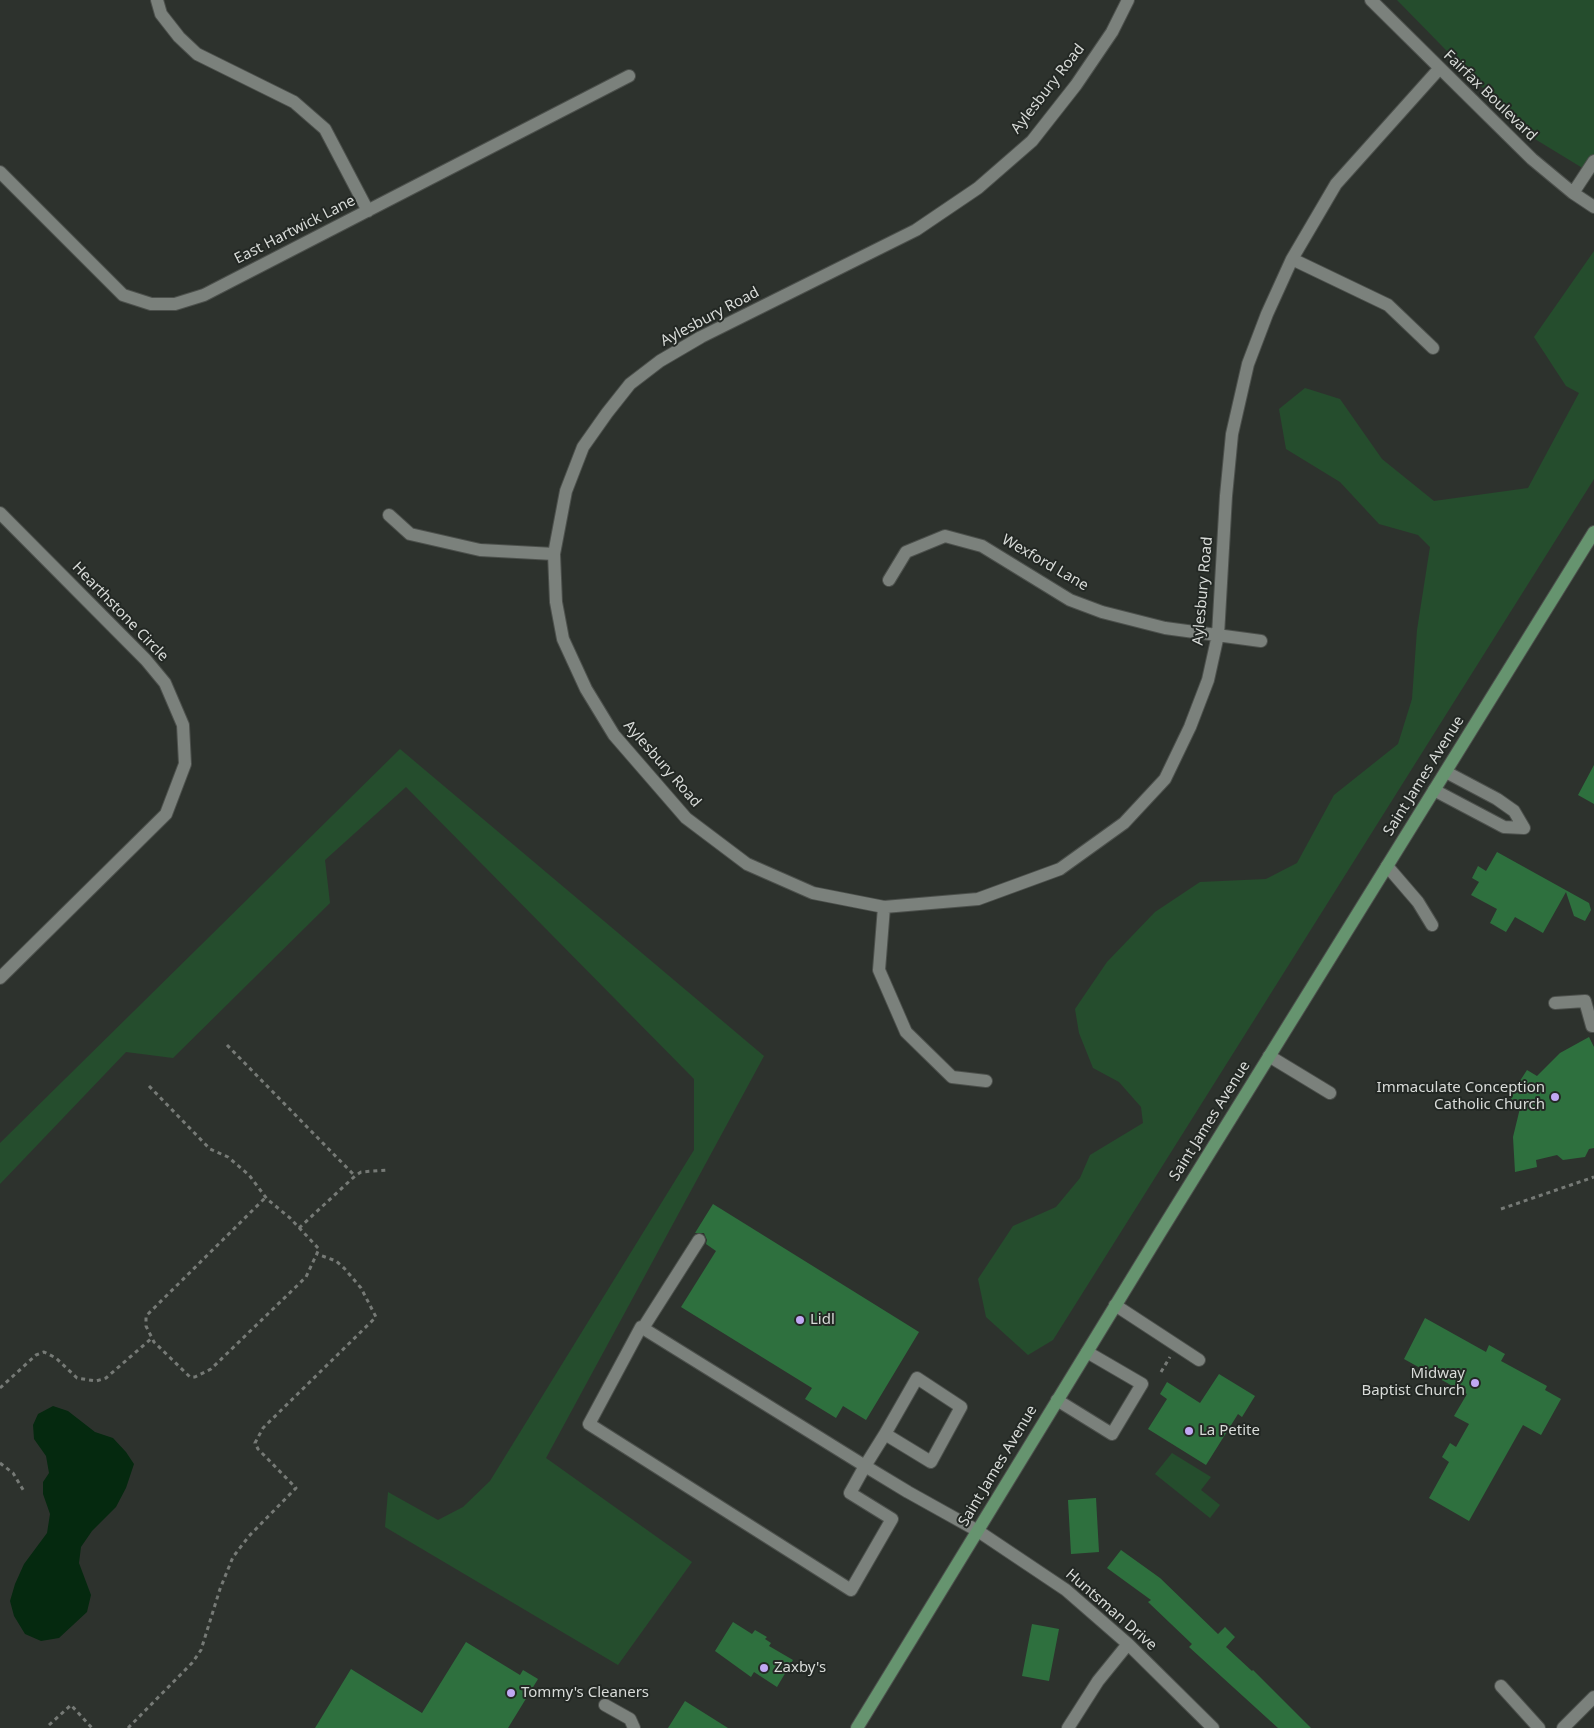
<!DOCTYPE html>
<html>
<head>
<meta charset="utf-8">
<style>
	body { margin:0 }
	canvas { display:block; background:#2d322d }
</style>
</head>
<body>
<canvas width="1594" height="1728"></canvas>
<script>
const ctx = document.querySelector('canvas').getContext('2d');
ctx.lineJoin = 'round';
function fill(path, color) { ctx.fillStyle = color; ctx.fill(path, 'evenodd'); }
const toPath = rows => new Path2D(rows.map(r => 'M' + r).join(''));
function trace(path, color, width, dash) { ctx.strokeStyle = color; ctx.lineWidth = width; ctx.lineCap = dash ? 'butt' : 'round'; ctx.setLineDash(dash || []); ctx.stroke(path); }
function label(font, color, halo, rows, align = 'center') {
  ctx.font = font + ' "Noto Sans",sans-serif'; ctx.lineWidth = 4; ctx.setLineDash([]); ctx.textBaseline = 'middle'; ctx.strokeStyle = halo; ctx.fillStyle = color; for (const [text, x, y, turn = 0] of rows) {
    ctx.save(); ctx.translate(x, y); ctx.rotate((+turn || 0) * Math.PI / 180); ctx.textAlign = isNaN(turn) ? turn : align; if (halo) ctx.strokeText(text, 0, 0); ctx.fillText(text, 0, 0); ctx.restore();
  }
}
fill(toPath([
	[1397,0,1594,0,1594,175,1530,136],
	[1594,251,1594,479,1053,1340,1028,1355,986,1317,978,1279,1013,1226,1056,1207,1080,1178,1090,1155,1143,1123,1141,1107,1119,1082,1093,1068,1079,1033,1075,1009,1107,962,1155,912,1200,882,1266,879,1297,863,1334,795,1398,744,1412,699,1417,630,1430,547,1418,535,1379,524,1340,482,1286,449,1279,409,1305,388,1340,399,1382,459,1434,501,1528,488,1579,393,1566,386,1534,337],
	[400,749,764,1056,546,1458,692,1562,618,1665,385,1527,388,1492,438,1520,463,1507,490,1481,694,1150,694,1079,406,787,325,860,330,903,173,1058,126,1052,0,1184,0,1143],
	[1172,1453,1211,1477,1201,1490,1220,1505,1210,1518,1155,1474]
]), '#254d2d');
fill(toPath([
	[53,1406,68,1411,95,1432,113,1438,126,1452,134,1464,126,1488,116,1507,92,1531,81,1547,79,1563,91,1595,87,1612,59,1638,41,1641,25,1634,14,1616,10,1601,15,1584,24,1564,47,1533,50,1514,43,1494,43,1482,49,1473,46,1456,34,1439,33,1425,38,1414]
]), '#05290f');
fill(toPath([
	[1594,765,1594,804,1578,795],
	[1497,852,1589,903,1591,910,1585,921,1574,916,1566,892,1543,933,1515,917,1506,932,1490,923,1497,909,1471,895,1479,882,1472,878,1478,866,1486,871],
	[1589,1037,1594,1047,1594,1148,1589,1149,1585,1157,1563,1160,1557,1155,1536,1160,1537,1167,1515,1172,1513,1137,1521,1104,1511,1099,1518,1084,1527,1070,1537,1076,1560,1053],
	[713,1204,919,1332,866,1420,843,1406,836,1418,805,1399,812,1388,681,1307,716,1251,706,1244,707,1240,704,1233,695,1233],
	[1425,1318,1486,1352,1489,1345,1505,1354,1501,1361,1547,1386,1545,1390,1561,1399,1541,1435,1523,1425,1469,1521,1429,1498,1449,1462,1442,1457,1450,1443,1456,1447,1469,1424,1454,1416,1467,1394,1404,1359],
	[1219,1374,1255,1396,1242,1417,1238,1414,1206,1465,1148,1429,1167,1399,1160,1394,1167,1382,1200,1403],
	[1096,1498,1099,1552,1071,1554,1068,1500],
	[1121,1550,1160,1578,1218,1634,1225,1627,1235,1637,1226,1647,1252,1671,1253,1670,1311,1728,1278,1728,1189,1647,1192,1644,1148,1602,1151,1600,1107,1568],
	[733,1622,752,1634,755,1630,767,1637,765,1639,771,1643,769,1646,793,1660,777,1687,754,1672,751,1677,715,1651],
	[1032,1624,1059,1629,1049,1681,1022,1676],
	[466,1642,520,1675,523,1670,538,1679,508,1728,315,1728,351,1669,422,1713],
	[685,1701,728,1728,668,1728]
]), '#2e703e');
const minor = toPath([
	[157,0,161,14,179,37,197,54,294,102,325,129,368,211],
	[1128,0,1112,32,1076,85,1032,141,978,188,916,230,701,337,660,361,630,384,607,413,583,447,566,491,554,554,556,602,563,639,586,689,614,735,686,818,747,864,813,893,884,907,978,899,1060,869,1124,823,1165,779,1190,727,1208,680,1218,635,1226,496,1232,434,1248,364,1267,314,1292,259,1336,184,1439,69],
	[1371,0,1532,159,1573,193,1594,207],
	[0,172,123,295,151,304,175,304,204,295,629,76],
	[1573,193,1594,161],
	[1292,259,1388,305,1433,348],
	[0,513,146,660,165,683,183,725,185,764,166,814,0,978],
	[389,515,410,534,480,550,554,554],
	[889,580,906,552,945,536,982,546,1070,600,1102,612,1165,628,1261,641],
	[1446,772,1497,799,1514,811,1524,828],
	[1434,790,1504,827,1524,828],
	[1387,866,1418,902,1432,925],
	[884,907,879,970,906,1032,952,1077,986,1081],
	[1555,1003,1585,1001,1592,1026,1594,1026],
	[1269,1056,1330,1093],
	[1115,1305,1199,1360],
	[643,1328,699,1240],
	[1057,1400,1112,1434,1142,1384,1087,1352],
	[885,1434,917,1378,961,1407,931,1462,885,1434,865,1466,850,1493,892,1519,851,1590,589,1424,641,1327,865,1466,908,1492,978,1531,1066,1590,1128,1644,1213,1728],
	[1501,1686,1539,1728],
	[605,1705,630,1719,634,1728],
	[1068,1728,1098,1681,1128,1644],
	[1563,1728,1594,1697]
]);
const major = toPath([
	[857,1728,1161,1231,1594,532]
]);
trace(minor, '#4c504c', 14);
trace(major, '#4c504c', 14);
trace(toPath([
	[227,1045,355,1176],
	[149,1086,210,1149,228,1157,249,1175,267,1199,290,1218,319,1249,306,1277,211,1369,195,1377,190,1377,154,1342,146,1326,146,1316,266,1197],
	[1501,1209,1594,1177],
	[299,1228,355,1176,361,1172,387,1170],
	[1161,1372,1170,1357],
	[0,1388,36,1355,44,1352,56,1358,77,1378,96,1381,106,1378,152,1338],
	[0,1463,13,1473,25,1493],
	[49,1725,71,1705,92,1728],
	[128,1728,192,1663,201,1650,220,1589,233,1557,249,1536,296,1488,258,1449,255,1443,263,1428,376,1317,361,1288,344,1268,336,1261,317,1254]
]), '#767a76', 3, [4, 4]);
trace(minor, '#7b817c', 12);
trace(major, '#66946f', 12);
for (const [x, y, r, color] of [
	[1555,1097,5,"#c0a8f3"],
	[800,1320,5,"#c0a8f3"],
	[1475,1383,5,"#c0a8f3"],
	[1189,1431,5,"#c0a8f3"],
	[764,1668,5,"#c0a8f3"],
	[511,1693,5,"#c0a8f3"]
]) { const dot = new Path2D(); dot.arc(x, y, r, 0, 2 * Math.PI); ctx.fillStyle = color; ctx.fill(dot); trace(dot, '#232824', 2); }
label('15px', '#d8dbd8', '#232824', [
	["Aylesbury Road",1048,89,-52],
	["Fairfax Boulevard",1490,96,44],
	["East Hartwick Lane",295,230,-27],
	["Aylesbury Road",710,317,-28],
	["Wexford Lane",1045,563,30],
	["Aylesbury Road",1203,591,-85],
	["Hearthstone Circle",120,612,46],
	["Aylesbury Road",662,764,49],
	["Saint James Avenue",1424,776,-58],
	["Saint James Avenue",1210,1121,-58],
	["Saint James Avenue",998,1466,-59],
	["Huntsman Drive",1111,1610,41]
]);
label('15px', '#d8dbd8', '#232824', [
	["Immaculate Conception",1545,1088,"right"],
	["Catholic Church",1545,1105,"right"],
	["Lidl",810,1320],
	["Midway",1465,1374,"right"],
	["Baptist Church",1465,1391,"right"],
	["La Petite",1199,1431],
	["Zaxby's",774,1668],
	["Tommy's Cleaners",521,1693]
], 'left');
</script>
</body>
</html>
